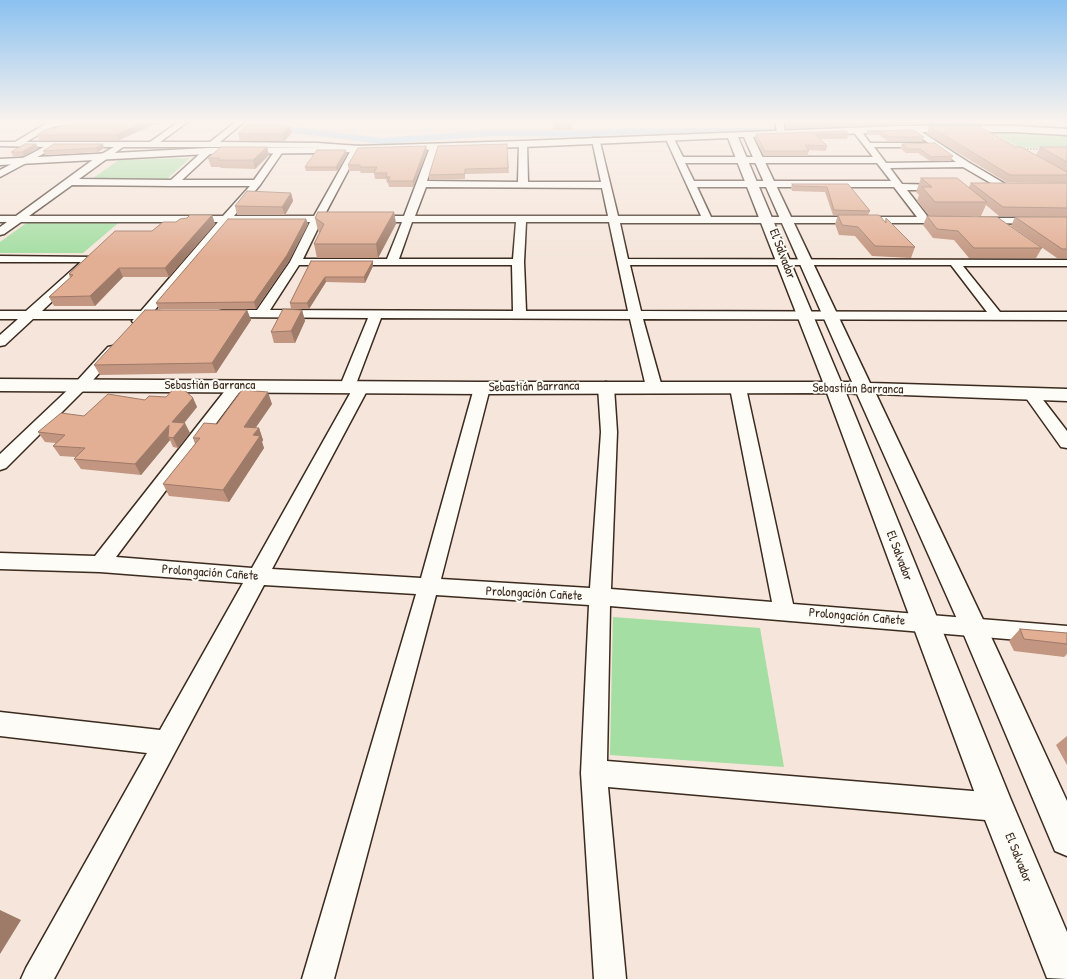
<!DOCTYPE html>
<html>
<head>
<meta charset="utf-8">
<style>
	body { margin:0 }
	canvas { display:block; background:#f5e5da }
</style>
</head>
<body>
<canvas width="1067" height="979"></canvas>
<script>
const ctx = document.querySelector('canvas').getContext('2d');
ctx.lineJoin = 'round';
function fill(path, color) { ctx.fillStyle = color; ctx.fill(path, 'evenodd'); }
const toPath = rows => new Path2D(rows.map(r => 'M' + r).join(''));
function trace(path, color, width, dash) { ctx.strokeStyle = color; ctx.lineWidth = width; ctx.lineCap = dash ? 'butt' : 'round'; ctx.setLineDash(dash || []); ctx.stroke(path); }
function label(font, color, halo, rows, align = 'center') {
  ctx.font = font + ' "Patrick Hand",sans-serif'; ctx.lineWidth = 4; ctx.setLineDash([]); ctx.textBaseline = 'middle'; ctx.strokeStyle = halo; ctx.fillStyle = color; for (const [text, x, y, turn = 0] of rows) {
    ctx.save(); ctx.translate(x, y); ctx.rotate((+turn || 0) * Math.PI / 180); ctx.textAlign = isNaN(turn) ? turn : align; if (halo) ctx.strokeText(text, 0, 0); ctx.fillText(text, 0, 0); ctx.restore();
  }
}
fill(toPath([
	[989,130,1067,133,1067,147,1019,148],
	[190,158,167,179,93,178,119,160],
	[32,219,123,219,83,253,0,253,0,242],
	[613,617,760,628,784,767,610,755]
]), '#a5dea3');
fill(toPath([
	[253,121,269,121,287,126,381,138,496,130,579,131,637,128,771,128,776,131,771,134,637,134,579,137,496,136,381,144,286,132,253,121],
	[884,121,1023,123,1067,127,1067,133,1023,129,887,127,785,133,780,130,785,127,884,121]
]), '#9ed4fd');
const minor = toPath([
	[58,121,160,121,157,123,62,125,52,127,26,142,150,142,180,121,189,121,160,142,210,142,237,121,245,121,220,142,317,143,359,146,360,148,324,216,339,216,344,219,339,222,321,222,303,259,387,259,402,222,371,222,366,219,371,216,404,216,430,147,434,145,438,147,427,181,518,182,519,144,523,142,527,144,528,182,601,182,592,140,593,138,599,138,618,216,701,216,665,137,669,135,673,137,683,157,873,157,852,130,856,128,859,128,870,143,926,143,930,145,926,147,874,147,886,163,956,162,911,131,911,127,914,127,968,162,1007,185,1009,187,1007,189,1001,189,963,167,890,168,902,184,945,185,947,187,945,189,942,190,907,190,928,217,953,218,954,220,953,222,949,223,620,223,628,259,1067,260,1067,266,963,266,1000,312,1067,312,1067,320,643,319,662,387,659,390,654,392,649,390,646,387,630,319,381,318,356,384,361,382,366,384,369,387,272,569,421,578,474,388,477,385,482,383,487,385,490,388,441,579,590,588,601,432,598,387,601,384,606,382,611,384,614,387,617,432,611,589,772,602,730,388,733,385,738,383,743,385,746,388,793,604,1067,626,1067,644,610,606,607,761,997,793,1007,797,1011,807,1007,817,997,821,608,787,626,979,594,979,581,773,589,605,436,595,334,979,302,979,416,594,264,585,54,979,21,979,26,968,147,753,0,736,0,712,160,730,243,583,100,572,0,569,0,553,95,556,231,383,236,381,241,383,244,386,116,557,252,568,352,390,343,389,340,386,368,318,220,317,219,314,220,311,225,310,257,310,290,262,310,222,229,222,154,311,170,312,171,315,170,318,148,319,144,324,139,325,134,324,132,321,134,319,33,319,5,345,0,346,0,335,18,319,0,319,0,311,26,311,81,262,0,262,0,256,95,257,97,259,95,261,42,311,141,311,218,222,21,222,4,234,0,235,0,227,7,222,0,222,0,216,16,216,98,156,114,147,56,147,0,177,0,170,44,147,0,146,0,142,15,142,47,123,58,121],
	[123,147,317,147,351,150,314,216,234,216,260,185,284,150,283,148,277,148,254,180,182,180,211,153,212,151,211,149,205,149,171,180,79,179,123,147],
	[685,163,877,163,891,181,694,181,685,163],
	[72,185,173,186,250,186,223,216,29,216,72,185],
	[426,187,602,188,608,216,415,216,426,187],
	[697,187,894,187,917,217,711,217,697,187],
	[412,222,516,222,513,259,399,259,412,222],
	[526,222,609,222,628,311,526,311,524,262,526,222],
	[299,265,512,265,513,311,270,310,299,265],
	[630,265,951,265,987,312,641,311,630,265],
	[775,121,783,121,785,133,784,135,781,135,777,133,775,121],
	[979,218,1067,218,1067,224,975,223,974,221,979,218],
	[113,346,118,347,120,350,85,389,6,468,0,470,0,454,75,383,108,347,113,346],
	[1032,390,1037,392,1067,431,1067,448,1061,447,1024,395,1027,392,1032,390]
]);
const tertiary = toPath([
	[897,126,1014,126,1067,129,1067,135,1014,132,897,132,753,137,870,383,1067,389,1067,401,876,394,987,628,1067,801,1067,856,1055,851,961,628,857,394,846,393,1011,800,1067,932,1067,979,1047,978,980,807,827,393,482,394,0,391,0,379,482,382,823,382,728,138,523,147,323,153,208,154,0,165,0,159,208,148,323,147,523,141,897,126],
	[738,137,744,137,852,382,841,382,738,137]
]);
trace(minor, '#3b2a1e', 3);
trace(tertiary, '#3b2a1e', 3);
trace(toPath([
	[1024,149,1041,149]
]), '#3b2a1e', 1, [1.5, 1.5]);
fill(minor, '#fdfcf7');
fill(tertiary, '#fdfcf7');
fill(toPath([
	[553,121,572,121,572,130,553,130],
	[784,121,915,121,914,124,786,129],
	[153,125,119,140,39,140,37,135,55,129],
	[929,126,1015,147,1061,169,1036,155,1040,147,1067,147,1067,183,1006,182,927,134],
	[913,130,924,137,922,141,888,141,879,135,866,135,867,131],
	[292,133,284,141,240,141,238,134],
	[756,134,849,134,847,139,820,139,827,146,826,151,808,150,809,151,807,156,764,156,755,138],
	[36,144,38,148,24,156,13,156,11,152],
	[54,144,104,148,98,152,45,155,43,151],
	[507,144,509,173,465,174,465,179,429,180,429,175],
	[902,144,953,156,951,161,930,161,918,153,906,153,900,148],
	[426,146,427,151,413,187,389,187,388,183,387,183,386,179,375,179,374,173,361,173,360,171,349,171,348,165],
	[267,147,269,155,255,169,221,168,220,167,211,167,208,158],
	[347,154,337,171,306,171,305,167],
	[921,178,969,187,971,183,1067,183,1067,258,1057,258,1011,226,1015,217,1067,217,999,216,986,205,981,216,929,216,917,201,919,195,916,192],
	[792,184,848,184,870,211,868,215,885,222,886,218,915,247,911,258,872,256,855,236,839,235,835,224,838,215,833,215,825,192,792,191,791,188],
	[291,193,293,201,285,215,237,215,235,206],
	[394,212,396,224,378,258,317,258,314,244,320,233,318,231,315,218],
	[212,215,215,224,169,277,123,277,95,306,54,306,49,297,70,278,69,274,152,231,176,222],
	[927,216,1042,248,1036,258,969,258,954,240,933,238,923,225],
	[306,219,308,224,289,261,256,309,159,309,156,303],
	[311,261,373,261,373,266,365,283,326,282,309,309,291,309,290,303],
	[247,310,251,320,216,373,100,375,94,365],
	[302,310,305,321,295,343,274,343,271,332],
	[193,398,197,407,184,423,190,433,178,448,173,447,170,440,141,475,81,469,74,459,76,457,60,456,53,446,56,443,45,442,38,432,84,416,145,400],
	[272,404,255,428,259,428,263,440,262,442,264,448,229,502,169,496,163,484,195,444,193,438,217,424],
	[1020,629,1067,633,1067,654,1064,657,1014,651,1009,641],
	[1067,736,1067,765,1056,745]
]), '#c29680');
fill(toPath([
	[147,121,152,121,153,125,119,140,116,135],
	[290,126,292,133,284,141,282,134],
	[36,144,38,148,24,156,22,152],
	[103,144,104,148,98,152,96,148],
	[426,146,427,151,413,187,413,181],
	[267,147,269,155,255,169,253,160],
	[346,150,347,154,337,171,336,167],
	[291,193,293,201,285,215,282,207],
	[394,212,396,224,378,258,376,244],
	[212,215,215,224,169,277,165,268],
	[306,219,308,224,289,261,256,309,254,302],
	[373,261,373,266,365,283,364,277],
	[119,268,123,277,95,306,90,296],
	[325,277,326,282,309,309,307,303],
	[247,310,251,320,216,373,212,363],
	[302,310,305,321,295,343,291,331],
	[268,392,272,404,248,439,244,427],
	[193,398,197,407,177,432,172,422],
	[185,423,190,433,178,448,173,438],
	[169,425,168,437,170,440,141,475,135,464],
	[259,428,263,440,262,442,264,448,229,502,223,490,253,435],
	[0,910,21,920,0,954]
]), '#9e7a68');
const building = toPath([
	[108,121,147,121,116,135,37,135,47,129,55,129,60,126,73,125,77,123,108,121],
	[553,121,572,121,572,123,553,122,553,121],
	[787,121,873,121,788,124,787,121],
	[248,125,290,126,282,134,238,134,248,125],
	[929,126,979,126,1015,147,1021,147,1067,172,1067,175,1010,175,929,126],
	[913,130,924,137,889,137,880,131,867,131,913,130],
	[846,131,849,134,815,134,827,146,805,145,809,151,765,151,756,134,846,131],
	[935,143,953,156,931,157,920,149,908,149,902,144,935,143],
	[25,144,36,144,22,152,11,152,25,144],
	[54,144,103,144,96,148,43,151,54,144],
	[507,144,508,168,465,169,465,174,429,175,438,146,507,144],
	[426,146,413,181,388,181,390,177,386,177,387,173,374,173,377,167,360,167,360,165,348,165,358,148,426,146],
	[221,147,267,147,253,160,218,160,220,158,208,158,221,147],
	[1040,147,1067,147,1067,162,1040,147],
	[317,150,346,150,336,167,305,167,317,150],
	[921,178,957,178,987,202,935,202,922,187,932,187,921,178],
	[971,183,1067,183,1067,208,1003,207,971,183],
	[792,184,848,184,870,211,834,210,827,187,794,186,792,184],
	[247,191,291,193,282,207,235,206,247,191],
	[318,212,394,212,376,244,314,244,324,224,315,218,318,212],
	[190,215,212,215,165,268,119,268,90,296,49,297,73,275,69,274,115,231,152,231,163,222,176,222,180,219,187,218,190,215],
	[838,215,879,215,886,223,886,218,915,247,875,246,858,227,842,225,838,215],
	[927,216,997,217,1042,248,974,248,958,231,937,229,927,216],
	[1015,217,1067,217,1067,249,1062,249,1015,217],
	[228,219,306,219,287,255,254,302,156,303,228,219],
	[311,261,373,261,364,277,325,277,307,303,290,303,311,261],
	[283,309,302,310,291,331,271,332,283,309],
	[145,310,247,310,212,363,94,365,145,310],
	[178,384,193,398,172,422,185,423,173,438,168,437,169,425,135,464,74,459,85,448,53,446,65,435,38,432,61,413,84,416,108,394,145,400,149,396,166,397,178,384],
	[242,390,268,392,244,427,259,428,253,435,260,436,223,490,163,484,200,438,193,438,204,423,217,424,242,390],
	[1020,629,1067,633,1067,644,1024,639,1020,629]
]);
fill(building, '#e2af95');
trace(building, '#9e7a68', 1);
const sky = ctx.createLinearGradient(0, 0, 0, 258);
sky.addColorStop(0, '#8ac1f0');
sky.addColorStop(0.47, '#faf3ee');
sky.addColorStop(1, '#faf3ee00');
ctx.fillStyle = sky;
ctx.fillRect(0, 0, 1067, 258);
label('13px', '#3b2a1e', '#fdfcf7', [
	["El Salvador",782,254,69],
	["Sebastián Barranca",210,386],
	["Sebastián Barranca",534,387,-1],
	["Sebastián Barranca",858,389,1],
	["El Salvador",899,556,69],
	["Prolongación Cañete",210,573,4],
	["Prolongación Cañete",534,594,3],
	["Prolongación Cañete",857,617,5],
	["El Salvador",1018,858,68]
]);
</script>
</body>
</html>
